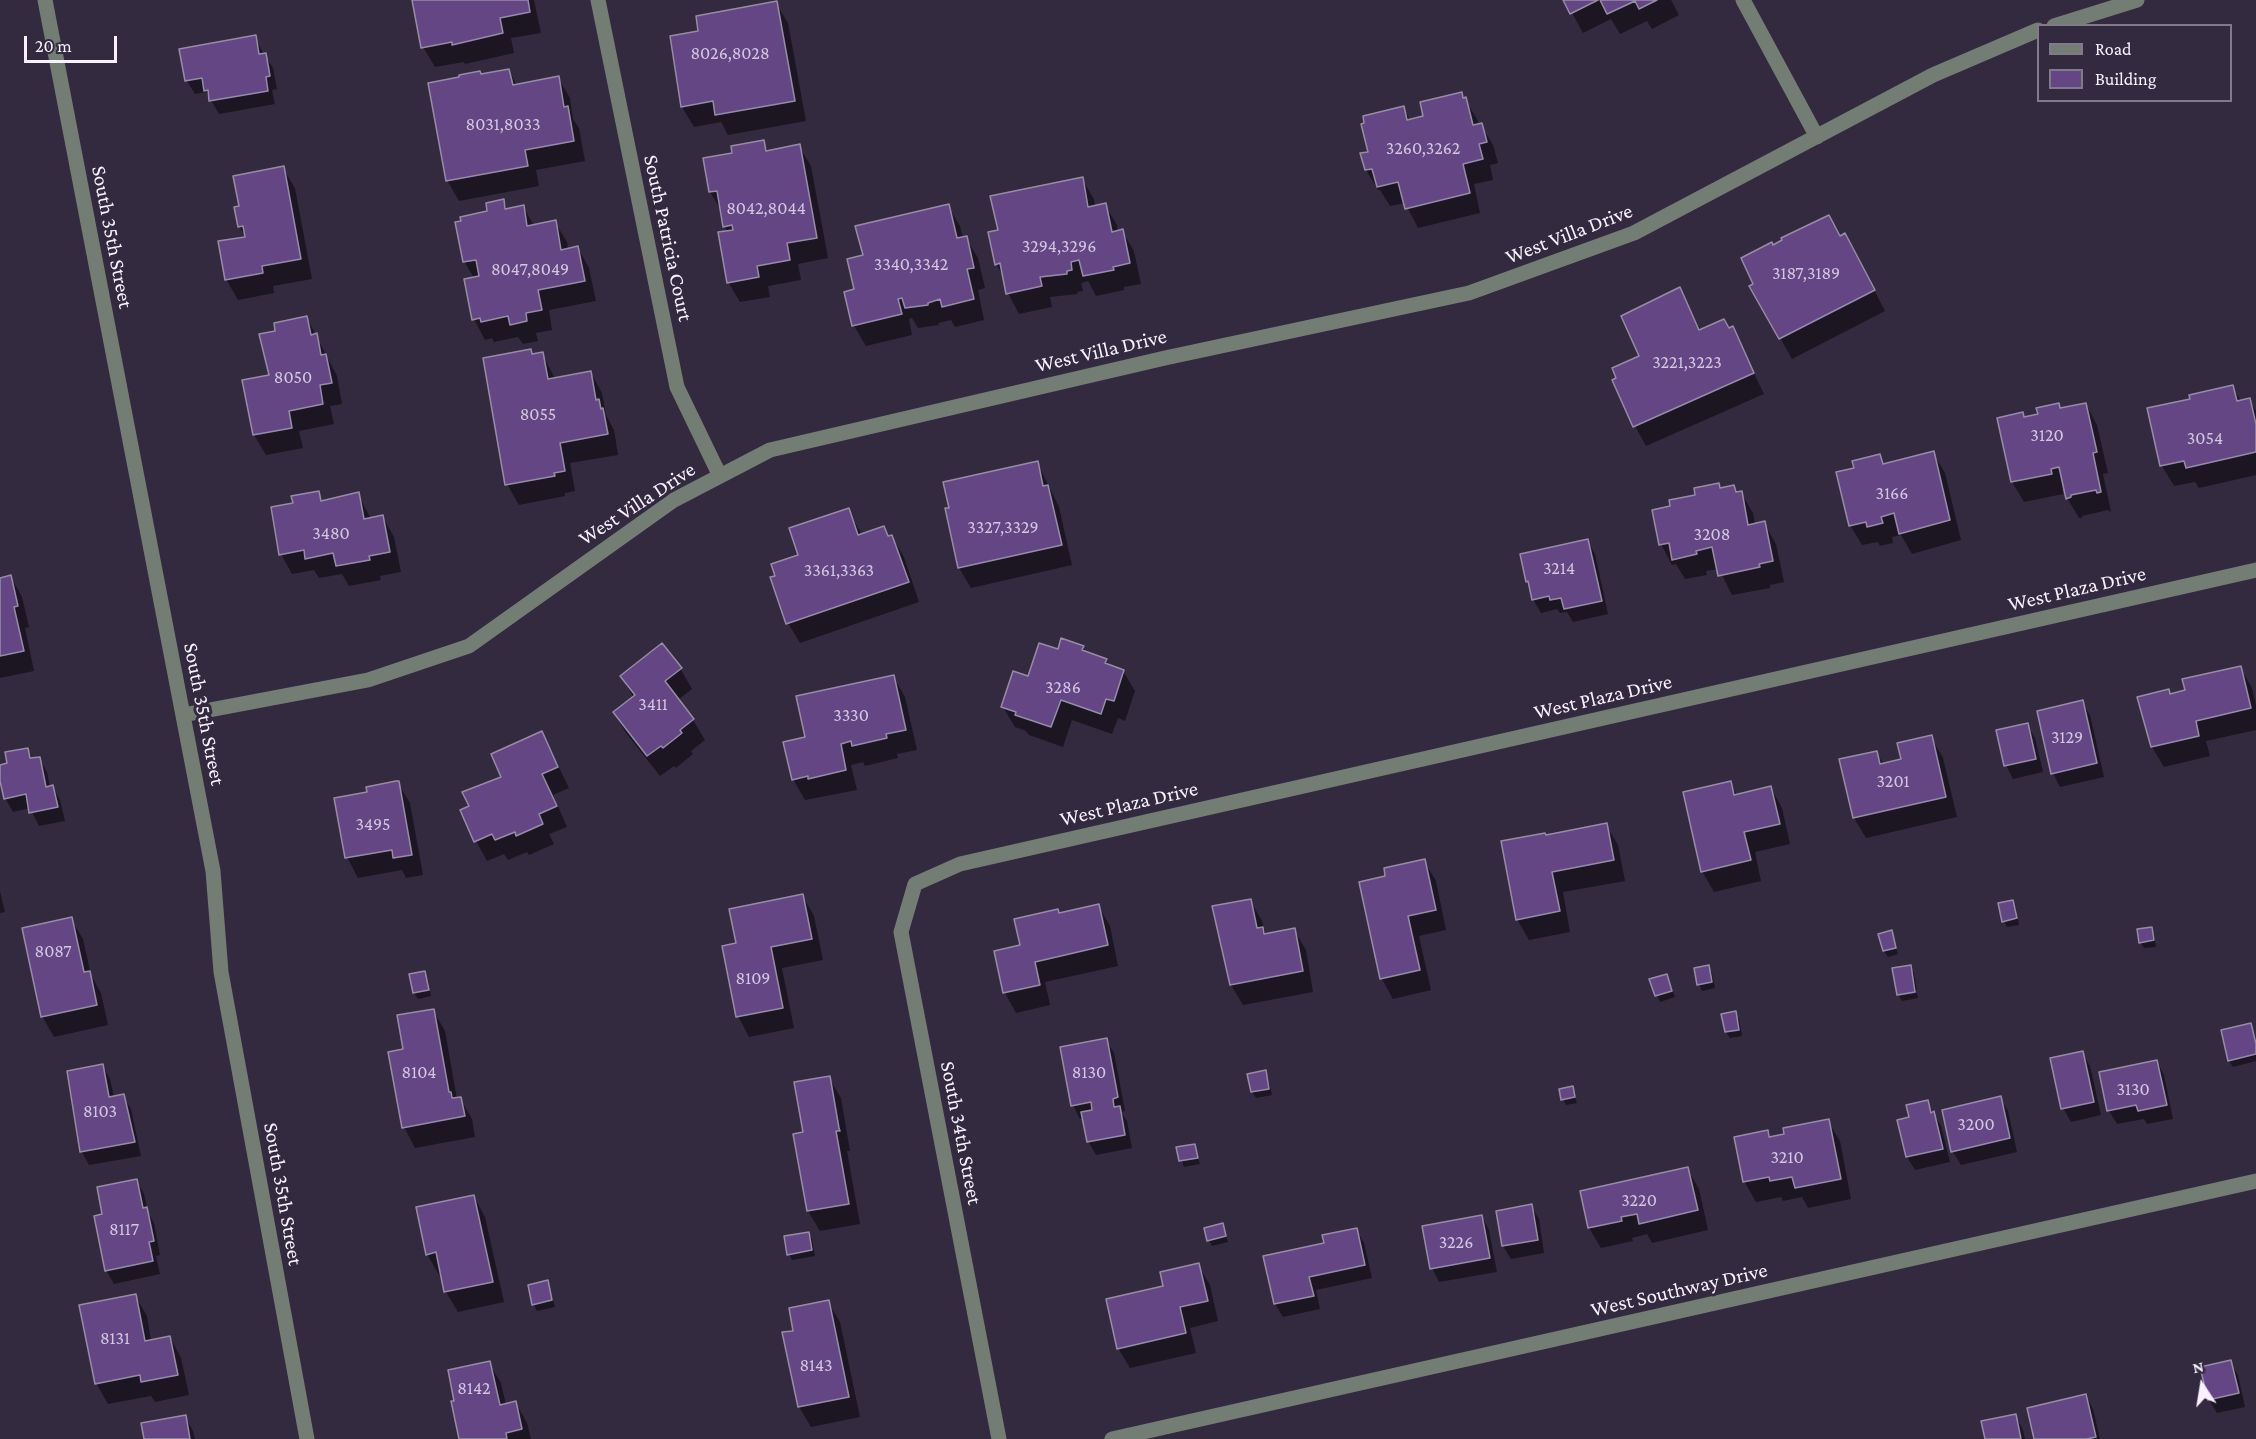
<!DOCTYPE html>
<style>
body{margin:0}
#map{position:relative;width:2256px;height:1439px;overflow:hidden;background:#332a3f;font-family:"Crimson Pro",serif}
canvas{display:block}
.legend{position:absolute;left:2037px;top:24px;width:195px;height:78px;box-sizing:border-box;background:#332a3f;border:2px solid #817a8b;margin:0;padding:8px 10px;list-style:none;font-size:18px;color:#f7f2fe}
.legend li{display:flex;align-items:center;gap:12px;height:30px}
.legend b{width:30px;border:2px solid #817a8b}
.north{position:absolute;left:2172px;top:1355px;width:60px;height:60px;-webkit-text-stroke:4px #332a3f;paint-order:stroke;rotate:348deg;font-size:16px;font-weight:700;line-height:24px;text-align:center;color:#f7f2fe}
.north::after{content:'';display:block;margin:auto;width:21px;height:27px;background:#f7f2fe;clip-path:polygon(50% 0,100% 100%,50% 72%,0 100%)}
.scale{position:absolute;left:24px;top:36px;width:93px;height:27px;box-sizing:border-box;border:3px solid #f7f2fe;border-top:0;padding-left:8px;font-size:18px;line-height:21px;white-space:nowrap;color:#f7f2fe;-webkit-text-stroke:4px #332a3f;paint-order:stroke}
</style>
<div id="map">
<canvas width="2256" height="1439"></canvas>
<ul class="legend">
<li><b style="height:8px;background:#737d74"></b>Road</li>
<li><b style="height:16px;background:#644685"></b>Building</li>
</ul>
<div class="north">N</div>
<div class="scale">20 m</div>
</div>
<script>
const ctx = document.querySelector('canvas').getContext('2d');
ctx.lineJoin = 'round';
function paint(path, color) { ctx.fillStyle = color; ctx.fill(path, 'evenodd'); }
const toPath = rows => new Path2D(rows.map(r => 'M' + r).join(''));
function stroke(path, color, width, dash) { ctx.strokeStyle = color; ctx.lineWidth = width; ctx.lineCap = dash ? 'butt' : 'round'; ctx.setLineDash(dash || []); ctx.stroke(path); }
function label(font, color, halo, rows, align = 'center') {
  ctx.font = font + ' "Crimson Pro",serif'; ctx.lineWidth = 6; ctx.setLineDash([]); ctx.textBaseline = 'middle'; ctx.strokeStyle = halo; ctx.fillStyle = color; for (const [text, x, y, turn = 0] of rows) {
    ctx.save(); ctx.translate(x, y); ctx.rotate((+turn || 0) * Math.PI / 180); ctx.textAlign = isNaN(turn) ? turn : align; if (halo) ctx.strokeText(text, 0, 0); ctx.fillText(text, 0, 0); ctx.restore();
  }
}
paint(toPath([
 [414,0,536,0,534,0,541,33,511,38,514,53,465,64,464,62,435,67,423,47],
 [1565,0,1671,0,1679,15,1652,29,1647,21,1620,34,1611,19,1583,33],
 [776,3,788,23,806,121,728,135,721,122,694,127,682,107],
 [255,37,264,55,265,55,273,68,277,89,272,90,275,104,219,114,206,92,195,94,187,81,181,50],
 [509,70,517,86,558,78,570,98,573,119,579,128,585,161,536,170,539,186,459,201,447,180,481,75],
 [1461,93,1477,119,1479,125,1481,125,1493,145,1498,163,1490,165,1493,180,1474,184,1480,213,1418,228,1405,203,1390,206,1380,190,1378,190,1366,170,1370,153,1403,108,1410,120,1425,117],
 [763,142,769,152,799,146,811,166,828,258,798,264,801,280,768,286,770,297,740,302,728,282,728,232,724,226,722,212,710,192,734,154],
 [283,168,295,188,312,279,273,286,274,293,238,300,226,279,246,238,239,226,241,207],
 [1082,179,1094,199,1095,207,1105,205,1117,225,1118,232,1122,231,1134,251,1141,284,1124,287,1124,290,1096,296,1088,281,1081,283,1083,291,1077,292,1078,294,1050,297,1052,307,1019,314,1008,293,1005,279,996,264,999,231],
 [503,201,508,210,523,206,534,226,555,222,567,242,568,250,578,248,589,268,596,301,549,310,552,330,536,333,538,341,523,344,518,337,494,342,492,338,485,340,474,319,474,278,464,261,489,213],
 [948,206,960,226,963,239,966,238,978,258,985,288,978,290,984,320,955,327,951,320,938,323,939,325,918,328,912,318,909,319,912,335,866,346,854,326,846,293,856,290,864,256],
 [1840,237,1856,255,1885,311,1792,359,1751,286,1755,285,1773,247,1784,241],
 [1679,289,1701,331,1732,328,1764,394,1646,446,1635,426,1641,356],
 [307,318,337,376,342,404,330,406,334,424,299,431,303,448,266,455,254,435,271,376,277,332],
 [542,353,555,379,591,373,602,393,606,415,614,430,618,455,570,463,575,491,565,493,565,496,519,505,507,484],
 [2232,387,2241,401,2249,400,2256,411,2256,475,2199,488,2195,482,2174,486,2162,466,2149,409,2191,400],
 [2086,404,2097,425,2108,473,2103,474,2111,512,2108,510,2082,516,2082,518,2079,518,2067,498,2065,489,2062,489,2063,494,2024,502,2012,482,1999,419,2023,413,2025,418,2040,415,2058,405,2061,410],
 [1933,453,1945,473,1961,540,1912,554,1901,535,1892,537,1893,543,1880,546,1878,542,1862,545,1850,525,1855,470,1880,456,1885,465],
 [1037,462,1059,507,1072,565,971,588,959,568],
 [1734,486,1738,494,1741,493,1753,513,1755,525,1764,523,1776,544,1784,582,1770,585,1770,588,1732,595,1719,569,1706,571,1707,575,1685,579,1676,564,1672,565,1661,544,1672,508,1721,489],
 [318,493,323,502,358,494,371,519,383,517,394,537,401,572,380,576,381,580,349,586,342,574,319,578,314,570,292,574,281,554,294,505],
 [848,510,862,535,883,528,889,538,892,537,904,557,919,602,800,643,788,623,777,577],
 [1588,541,1595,554,1608,614,1573,622,1567,612,1560,613,1557,609,1541,613,1533,599,1527,581],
 [11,577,22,597,29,627,25,628,34,671,0,678,0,579],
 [1083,647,1087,653,1106,660,1110,666,1123,671,1135,691,1125,721,1118,718,1112,734,1072,720,1063,747,1029,735,1026,731,1015,727,1003,707,1029,678,1059,651],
 [2240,667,2252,688,2256,705,2256,730,2206,741,2210,756,2164,767,2152,747,2139,698,2168,690,2171,695,2187,691],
 [680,668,692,689,678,700,693,720,705,740,691,751,693,754,676,768,674,766,660,776,626,733,614,713,634,698,621,676],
 [893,676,905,697,917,750,897,754,898,758,865,766,863,762,851,765,857,790,805,800,793,779,806,738],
 [2082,702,2090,715,2104,777,2060,787,2053,773],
 [2027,724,2035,738,2043,772,2013,779,2006,765],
 [542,733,569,788,553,795,567,827,549,834,554,844,529,855,527,852,508,860,504,854,487,861,476,841,503,778],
 [1931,737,1943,758,1957,817,1866,838,1854,818,1876,752,1884,765,1903,761],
 [27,749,33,759,39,758,47,772,50,787,53,787,60,800,65,821,39,826,30,808,13,812,5,798,0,766,9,764],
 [398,783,410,803,423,875,406,878,402,870,358,878,347,857,369,794],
 [1730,783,1737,795,1771,788,1782,808,1790,844,1755,852,1761,881,1714,892,1702,871],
 [1606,825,1618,845,1625,881,1563,892,1570,932,1529,940,1517,919,1546,837],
 [1424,861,1436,881,1446,930,1419,936,1431,990,1393,999,1382,979],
 [0,891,5,912,0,913],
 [802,895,814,916,823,960,782,968,794,1028,749,1037,738,1016,737,945],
 [1250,900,1262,921,1266,935,1294,930,1306,950,1313,992,1243,1005,1231,985],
 [2012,902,2016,908,2019,925,2007,927,2004,921],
 [1098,905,1110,926,1118,966,1045,982,1050,1005,1016,1013,1005,993,995,952,1022,946,1059,914],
 [71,919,83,939,91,975,101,993,108,1025,54,1037,42,1016],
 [2151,929,2154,935,2156,947,2144,948,2140,942],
 [1891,932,1898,954,1888,957,1884,951],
 [1910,966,1914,973,1917,990,1898,993],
 [1708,967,1712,973,1715,988,1702,991,1699,984],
 [424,973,428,979,431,996,418,999,414,993],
 [1667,976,1675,997,1660,1002,1651,980],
 [1917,993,1918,998,1902,1001,1899,996],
 [433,1010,445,1031,457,1099,460,1098,472,1119,475,1137,415,1148,404,1127,405,1051],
 [1735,1013,1739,1019,1742,1036,1730,1038,1726,1032],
 [2250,1025,2256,1041,2256,1061,2233,1067,2229,1061,2223,1033],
 [1106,1040,1114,1053,1125,1111,1121,1112,1127,1121,1132,1148,1096,1155,1088,1141,1084,1118,1080,1119,1073,1105],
 [2082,1053,2090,1066,2101,1115,2071,1122,2063,1108],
 [2157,1061,2164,1075,2173,1119,2147,1124,2144,1119,2117,1124,2109,1111,2101,1073],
 [103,1066,110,1079,114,1097,123,1096,131,1109,141,1156,89,1165,82,1152],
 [1265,1072,1268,1078,1272,1095,1256,1098,1252,1092,1249,1075],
 [829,1078,841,1098,850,1151,847,1151,860,1224,820,1231,808,1211,795,1136,805,1133],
 [1572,1088,1577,1103,1566,1105,1563,1099],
 [2000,1098,2008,1111,2017,1152,1961,1165,1953,1152,1943,1111],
 [1927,1102,1941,1126,1950,1162,1915,1170,1907,1157,1899,1121,1910,1118],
 [1828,1121,1840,1141,1851,1199,1808,1208,1802,1197,1783,1201,1781,1197,1756,1202,1744,1181,1767,1132,1770,1138],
 [1194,1145,1200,1164,1184,1167,1178,1148],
 [1687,1168,1699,1189,1708,1230,1652,1243,1647,1234,1632,1238,1633,1241,1601,1248,1589,1228],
 [137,1181,144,1194,148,1212,154,1223,160,1255,156,1256,160,1274,114,1284,106,1270,104,1215],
 [474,1196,485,1217,504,1302,458,1312,446,1292,442,1274,439,1275,427,1254],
 [1531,1206,1539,1219,1544,1253,1511,1259,1503,1246,1497,1212],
 [1482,1216,1489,1230,1497,1272,1439,1282,1432,1268],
 [1222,1225,1228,1242,1212,1246,1209,1240],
 [1356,1229,1364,1243,1372,1278,1316,1290,1320,1309,1283,1317,1275,1304,1265,1257,1325,1244],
 [808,1233,812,1239,815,1256,792,1260,789,1254],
 [1198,1265,1210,1285,1218,1321,1190,1328,1196,1353,1130,1368,1118,1348,1165,1287],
 [547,1282,555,1307,537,1311,534,1305],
 [135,1295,147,1316,151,1341,170,1337,181,1358,189,1395,155,1402,151,1396,108,1404,96,1383],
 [828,1302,840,1322,860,1417,811,1427,799,1407,795,1332],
 [2230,1362,2238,1375,2245,1407,2217,1413,2209,1400,2202,1368],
 [489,1363,501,1383,506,1405,516,1403,527,1423,531,1439,461,1439],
 [2086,1396,2093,1409,2100,1439,2036,1439],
 [2016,1416,2023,1430,2025,1439,1986,1439],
 [185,1417,193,1431,195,1439,145,1439]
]), '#0007');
const building = toPath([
 [412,0,528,0,530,12,500,18,503,33,452,45,452,42,421,48,412,0],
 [1563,0,1598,0,1570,14,1563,0],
 [1600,0,1657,0,1639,9,1635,1,1607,14,1600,0],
 [777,1,795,101,715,115,713,101,681,107,670,36,698,31,696,16,777,1],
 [256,35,259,54,266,53,270,76,266,77,268,91,209,101,208,90,204,91,202,78,185,81,179,49,256,35],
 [509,69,513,85,559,76,564,107,568,106,574,141,525,150,528,166,446,181,428,83,459,77,459,75,480,71,481,74,509,69],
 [1462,92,1463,98,1466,97,1473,125,1482,123,1487,142,1479,144,1483,159,1463,164,1470,193,1405,209,1398,182,1377,187,1372,169,1365,170,1360,153,1368,152,1361,124,1364,123,1363,116,1404,106,1407,120,1423,116,1420,102,1462,92],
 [764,140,766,151,800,144,817,238,787,243,790,260,757,266,759,277,727,283,718,232,733,230,732,225,723,227,717,191,709,192,703,158,732,153,731,146,764,140],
 [284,166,301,259,262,266,263,273,225,280,218,241,245,237,243,226,238,227,234,207,239,206,233,176,284,166],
 [1083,177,1088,207,1106,203,1112,232,1123,229,1130,263,1113,267,1114,270,1083,276,1079,260,1071,262,1072,270,1067,271,1067,274,1040,277,1042,286,1006,294,1000,263,995,265,988,232,998,230,990,196,1083,177],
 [504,199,505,209,524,205,527,226,556,220,561,250,578,246,585,281,538,290,542,310,526,313,527,321,510,325,508,316,481,322,480,318,472,320,464,279,479,276,476,260,463,262,455,222,461,221,460,217,487,211,486,203,504,199],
 [949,204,957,238,967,236,974,268,967,269,974,299,942,307,940,299,928,303,928,305,905,308,902,298,898,299,902,314,852,326,844,292,854,289,847,259,863,255,855,226,949,204],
 [1829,215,1840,236,1845,233,1875,290,1779,339,1749,286,1753,284,1741,258,1772,242,1773,245,1782,240,1781,238,1829,215],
 [1680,287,1699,330,1724,319,1729,328,1733,326,1754,373,1633,427,1612,380,1616,378,1612,368,1639,356,1621,316,1680,287],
 [307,316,311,335,317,333,321,355,326,354,332,383,320,385,323,404,289,411,292,428,253,435,242,380,269,375,259,334,275,331,274,323,307,316],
 [531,349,532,354,543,352,548,379,591,371,596,400,599,399,601,409,603,408,608,434,560,443,565,471,554,473,555,476,505,485,483,358,531,349],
 [2233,385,2237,401,2250,398,2256,424,2256,452,2186,468,2184,461,2160,466,2147,408,2190,399,2189,395,2233,385],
 [2059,403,2060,408,2086,403,2097,452,2093,453,2101,492,2097,493,2096,490,2071,495,2071,497,2066,499,2059,467,2051,469,2052,474,2011,482,1997,418,2023,412,2024,417,2038,414,2036,408,2059,403],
 [1934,451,1950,520,1899,534,1894,513,1881,517,1883,523,1867,527,1866,522,1849,526,1836,472,1854,468,1852,461,1880,454,1883,464,1934,451],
 [1038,461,1043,486,1048,485,1062,545,958,568,945,508,949,508,943,482,1038,461],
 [1719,483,1720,488,1734,485,1736,492,1742,491,1748,525,1765,521,1773,561,1759,564,1760,567,1718,576,1712,547,1696,551,1697,554,1672,560,1669,543,1659,545,1652,510,1670,506,1669,500,1695,495,1694,488,1719,483],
 [319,491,321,501,359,492,364,519,383,515,390,552,369,556,370,560,336,566,333,553,305,559,304,550,279,555,271,507,293,503,291,496,319,491],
 [849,508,858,535,884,526,888,536,892,535,909,582,786,624,770,577,775,576,771,564,798,555,789,528,849,508],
 [1588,539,1602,601,1564,609,1561,598,1550,600,1549,596,1532,600,1528,581,1526,582,1520,554,1588,539],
 [11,575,18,606,14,607,24,651,0,656,0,578,11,575],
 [1061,638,1084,646,1082,650,1107,659,1105,663,1124,670,1114,701,1106,699,1101,714,1061,700,1051,727,1015,715,1016,712,1001,707,1013,671,1028,676,1039,643,1058,649,1061,638],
 [662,643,682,668,665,681,694,719,680,730,682,733,663,748,661,746,647,756,613,712,635,695,620,676,662,643],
 [2241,666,2251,708,2196,721,2199,736,2151,747,2137,697,2169,689,2170,694,2185,690,2182,679,2241,666],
 [894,675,906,730,886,734,887,738,852,746,851,741,841,744,846,770,808,779,808,776,792,780,783,742,805,737,796,696,894,675],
 [2083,700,2097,763,2051,774,2037,711,2083,700],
 [2028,723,2036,759,2004,766,1996,730,2028,723],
 [542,731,558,767,542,774,557,806,539,814,543,824,516,836,515,832,495,840,492,834,474,842,460,810,469,806,462,792,501,777,491,754,542,731],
 [1932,735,1946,797,1853,818,1839,759,1877,751,1880,764,1901,759,1897,743,1932,735],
 [28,748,30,758,40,757,46,787,53,785,58,807,29,813,26,794,4,799,0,781,0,765,7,763,5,752,28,748],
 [396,781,399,781,412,855,393,858,392,850,345,858,334,798,367,792,366,787,396,781],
 [1731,781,1734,795,1771,786,1780,824,1744,832,1751,860,1701,872,1683,792,1731,781],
 [1607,823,1614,860,1552,872,1560,911,1516,920,1501,841,1545,833,1546,835,1607,823],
 [1425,859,1436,910,1408,916,1420,970,1380,979,1359,882,1385,876,1384,868,1425,859],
 [803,894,812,939,771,947,783,1008,736,1017,722,946,736,943,729,909,803,894],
 [1251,899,1257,928,1263,927,1264,934,1295,928,1303,971,1230,985,1212,906,1251,899],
 [2013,900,2017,918,2002,922,1998,903,2013,900],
 [1099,904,1108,945,1035,962,1040,985,1003,993,994,951,1020,945,1014,919,1058,909,1059,913,1099,904],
 [72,917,84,972,90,971,97,1005,41,1017,22,928,72,917],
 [2152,927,2154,940,2139,943,2137,929,2152,927],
 [1892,930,1896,948,1883,951,1878,934,1892,930],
 [1709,965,1712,982,1697,985,1694,968,1709,965],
 [1911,965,1915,992,1897,995,1892,968,1911,965],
 [425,971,429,990,413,993,409,974,425,971],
 [1667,974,1672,991,1655,996,1649,979,1667,974],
 [434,1009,449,1092,451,1092,452,1098,461,1097,465,1116,402,1128,388,1052,403,1049,397,1015,434,1009],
 [1736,1011,1739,1030,1725,1032,1721,1014,1736,1011],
 [2251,1023,2256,1044,2256,1054,2228,1061,2221,1030,2251,1023],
 [1107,1038,1118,1097,1113,1099,1114,1107,1120,1106,1125,1135,1087,1142,1081,1112,1092,1110,1091,1102,1071,1106,1060,1047,1107,1038],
 [2083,1051,2094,1102,2061,1109,2050,1058,2083,1051],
 [2157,1060,2167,1105,2138,1111,2136,1105,2107,1111,2099,1072,2157,1060],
 [103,1064,109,1097,124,1094,135,1142,80,1152,67,1071,103,1064],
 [1266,1070,1269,1089,1251,1092,1247,1074,1266,1070],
 [830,1076,839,1128,840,1131,836,1131,849,1204,807,1211,793,1134,803,1132,794,1082,830,1076],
 [1573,1086,1575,1097,1561,1100,1559,1089,1573,1086],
 [2001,1096,2010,1138,1951,1152,1942,1110,2001,1096],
 [1928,1100,1931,1113,1934,1111,1943,1149,1906,1157,1897,1120,1909,1117,1906,1105,1928,1100],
 [1829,1119,1841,1179,1795,1188,1792,1177,1770,1181,1769,1177,1743,1182,1734,1137,1768,1130,1769,1137,1784,1134,1783,1128,1829,1119],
 [1195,1144,1198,1158,1179,1161,1176,1147,1195,1144],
 [1688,1167,1698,1210,1639,1224,1637,1214,1621,1217,1622,1221,1588,1228,1580,1191,1688,1167],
 [137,1179,143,1208,147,1207,154,1241,149,1242,153,1261,105,1271,94,1216,102,1214,97,1187,137,1179],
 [474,1195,493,1282,444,1292,436,1252,426,1255,416,1207,474,1195],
 [1532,1204,1538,1240,1502,1246,1496,1211,1532,1204],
 [1482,1215,1490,1258,1430,1269,1422,1226,1482,1215],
 [1223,1223,1226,1236,1207,1241,1204,1228,1223,1223],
 [1357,1228,1365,1265,1309,1277,1314,1296,1274,1304,1263,1256,1324,1243,1322,1235,1357,1228],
 [809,1232,812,1250,787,1255,784,1236,809,1232],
 [1199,1263,1208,1301,1180,1307,1186,1333,1117,1349,1106,1299,1163,1286,1160,1272,1199,1263],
 [548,1280,552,1300,532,1305,528,1285,548,1280],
 [136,1294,145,1341,170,1336,178,1375,141,1382,140,1375,95,1384,79,1305,136,1294],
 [829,1300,849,1397,798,1407,782,1332,793,1331,789,1308,829,1300],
 [2231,1360,2239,1393,2208,1400,2200,1367,2231,1360],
 [490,1361,500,1405,516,1401,522,1429,506,1433,507,1439,459,1439,451,1401,454,1401,448,1370,490,1361],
 [2086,1394,2096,1437,2087,1439,2034,1439,2027,1408,2086,1394],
 [2016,1414,2021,1439,1985,1439,1981,1421,2016,1414],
 [186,1415,190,1439,144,1439,141,1423,186,1415]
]);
paint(building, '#644685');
stroke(building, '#978ca6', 1.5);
stroke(toPath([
 [45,0,213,871,221,972,307,1439],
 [598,0,677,387,720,476],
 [1743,0,1817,137],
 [2054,26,2137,0],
 [183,715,368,680,469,646,674,500,770,450,1165,358,1469,293,1634,233,1933,75,2038,30],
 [999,1439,901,932,915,884,960,864,2256,570],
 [1112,1439,2256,1181]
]), '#737d74', 15);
label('18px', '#d2c7e0', null, [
 ["8026,8028",730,53],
 ["8031,8033",503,124],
 ["3260,3262",1423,148],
 ["8042,8044",766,208],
 ["3294,3296",1059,246],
 ["3340,3342",911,264],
 ["8047,8049",530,269],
 ["3187,3189",1806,273],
 ["3221,3223",1687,362],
 ["8050",293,377],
 ["8055",538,414],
 ["3120",2047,435],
 ["3054",2205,438],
 ["3166",1892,493],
 ["3327,3329",1003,527],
 ["3480",331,533],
 ["3208",1712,534],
 ["3214",1559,568],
 ["3361,3363",839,570],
 ["3286",1063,687],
 ["3411",653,704],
 ["3330",851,715],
 ["3129",2067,737],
 ["3201",1893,781],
 ["3495",373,824],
 ["8087",53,951],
 ["8109",753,978],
 ["8104",419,1072],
 ["8130",1089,1072],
 ["3130",2133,1089],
 ["8103",100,1111],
 ["3200",1976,1124],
 ["3210",1787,1157],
 ["3220",1639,1200],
 ["8117",124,1229],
 ["3226",1456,1242],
 ["8131",115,1338],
 ["8143",816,1365],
 ["8142",474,1388]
]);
label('21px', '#f7f2fe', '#332a3f', [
 ["West Villa Drive",1569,234,-21],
 ["South 35th Street",112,237,79],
 ["South Patricia Court",668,238,78],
 ["West Villa Drive",1101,351,-13],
 ["West Villa Drive",637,504,-33],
 ["West Plaza Drive",2077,589,-13],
 ["West Plaza Drive",1603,697,-13],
 ["South 35th Street",204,714,79],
 ["West Plaza Drive",1129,804,-13],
 ["South 34th Street",961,1133,79],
 ["South 35th Street",283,1194,80],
 ["West Southway Drive",1679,1290,-13]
]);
</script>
